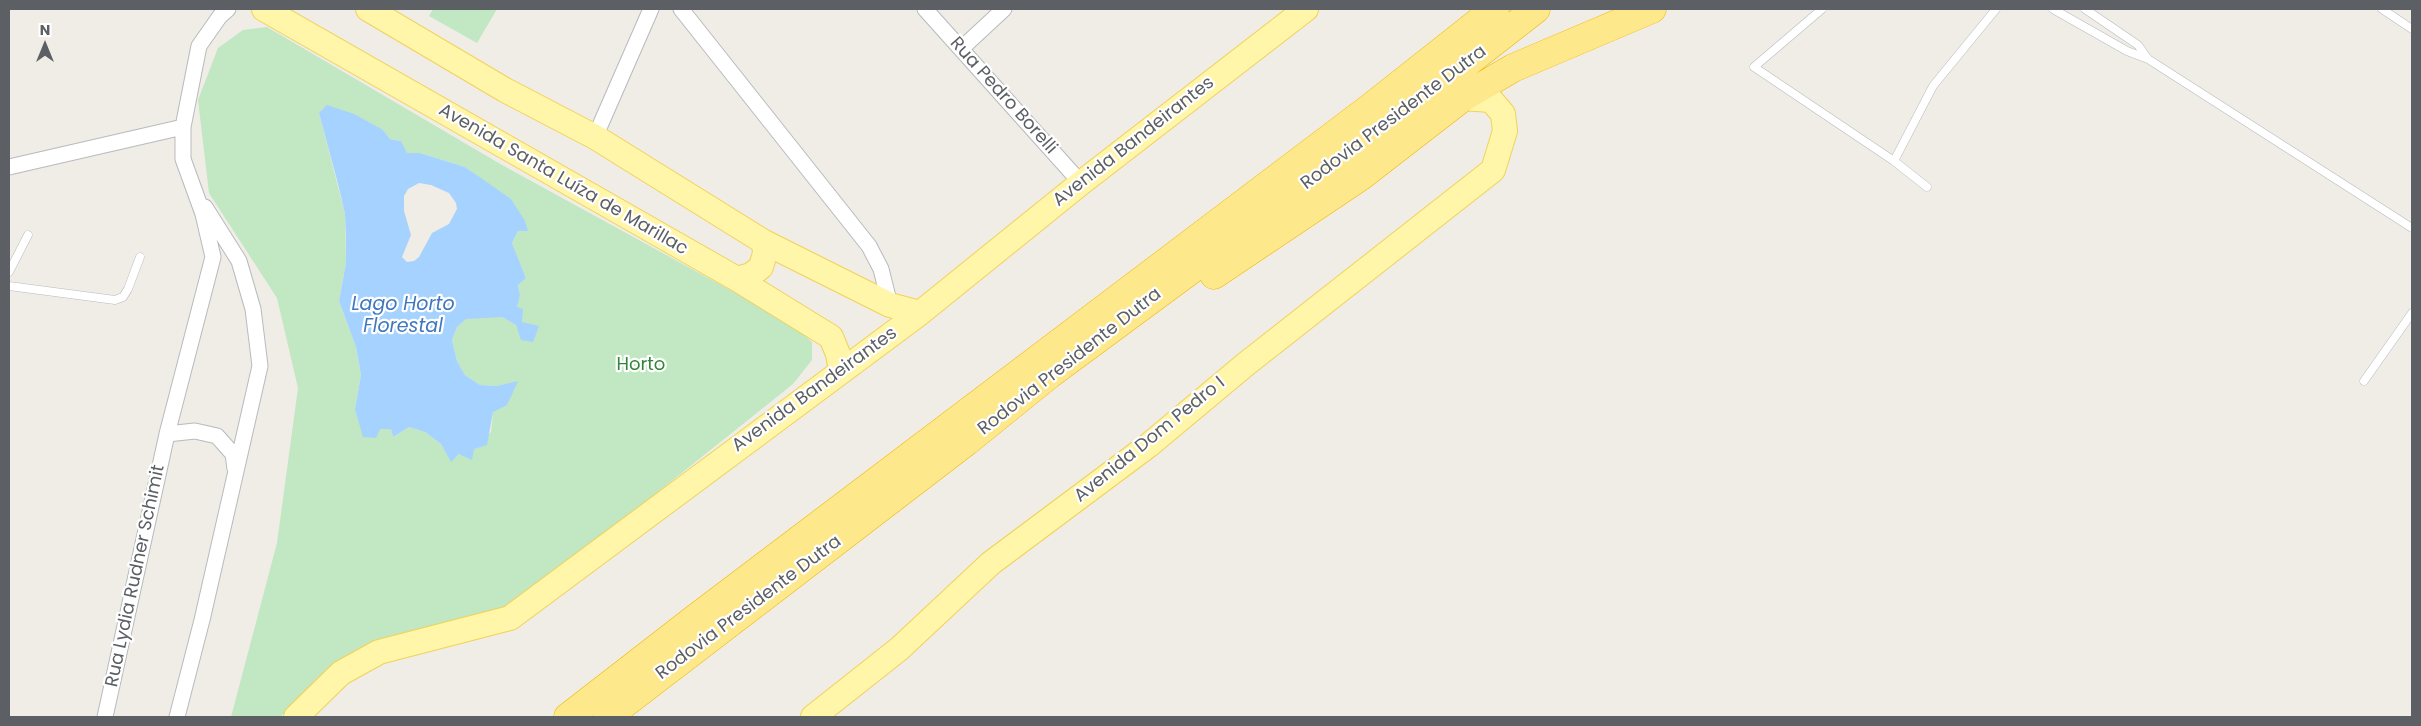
<!DOCTYPE html>
<meta charset="utf-8">
<style>
body{margin:0}
#map{position:relative;width:2421px;height:726px;overflow:hidden;background:#efede5;font-family:Poppins,sans-serif}
canvas{display:block}
.frame{position:absolute;inset:0;border:10px solid #5c6065;pointer-events:none}
.north{position:absolute;left:20px;top:20px;width:50px;height:50px;-webkit-text-stroke:4px #fff;paint-order:stroke;rotate:0deg;font-size:14px;font-weight:700;line-height:20px;text-align:center;color:#5c6065}
.north::after{content:'';display:block;margin:auto;width:18px;height:22px;background:#5c6065;clip-path:polygon(50% 0,100% 100%,50% 72%,0 100%)}
</style>
<div id="map">
<canvas width="2421" height="726"></canvas>
<div class="frame"></div>
<div class="north">N</div>
</div>
<script>
const ctx = document.querySelector('canvas').getContext('2d');
ctx.lineJoin = 'round';
function paint(path, color) { ctx.fillStyle = color; ctx.fill(path, 'evenodd'); }
const toPath = rows => new Path2D(rows.map(r => 'M' + r).join(''));
function stroke(path, color, width, dash) { ctx.strokeStyle = color; ctx.lineWidth = width; ctx.lineCap = dash ? 'butt' : 'round'; ctx.setLineDash(dash || []); ctx.stroke(path); }
function label(font, color, halo, rows, align = 'center') {
  ctx.font = font + ' Poppins,sans-serif'; ctx.lineWidth = 4.5; ctx.setLineDash([]); ctx.textBaseline = 'middle'; ctx.strokeStyle = halo; ctx.fillStyle = color; for (const [text, x, y, turn = 0] of rows) {
    ctx.save(); ctx.translate(x, y); ctx.rotate((+turn || 0) * Math.PI / 180); ctx.textAlign = isNaN(turn) ? turn : align; if (halo) ctx.strokeText(text, 0, 0); ctx.fillText(text, 0, 0); ctx.restore();
  }
}
paint(toPath([
 [433,9,497,9,477,43,429,16],
 [267,27,502,165,794,325,812,342,812,360,793,384,509,611,332,671,280,717,231,717,277,543,298,388,277,298,209,193,198,100,218,48,243,30],
 [319,113,383,130,390,139,401,141,406,153,420,153,465,167,487,183,528,230,518,231,512,243,526,278,518,284,520,295,516,307,522,322,522,340,516,325,502,317,483,317,466,319,457,327,452,340,457,361,465,375,480,385,497,386,517,382,493,412,491,432,474,449,459,454,451,461,441,444,425,432,409,427,393,437,391,429,380,429,355,409,361,375,356,347,339,301,346,263,345,214]
]), '#c1e7c3');
paint(toPath([
 [327,105,354,114,383,130,390,139,401,141,407,153,420,153,465,167,511,199,525,221,528,231,518,231,512,243,526,278,518,285,520,295,517,307,523,309,522,322,539,326,533,342,521,340,516,325,502,317,466,319,457,327,452,340,457,361,465,375,480,385,497,386,518,381,507,405,493,412,487,445,474,449,472,460,459,454,451,462,441,444,425,432,409,427,393,437,391,429,380,429,376,438,363,437,355,409,361,375,356,347,339,301,346,263,346,238,345,214,338,184,319,113],
 [419,183,431,185,449,193,456,203,457,209,449,224,432,233,419,257,414,261,407,262,402,257,411,235,404,211,404,196,408,189]
]), '#a5d2ff');
const service = toPath([
 [1822,9,1754,67,1894,161,1927,187],
 [2053,9,2127,51,2148,59,2412,228],
 [2085,9,2138,45,2148,59],
 [2382,9,2412,29],
 [1894,161,1933,86,1996,9],
 [9,272,28,235],
 [9,286,115,300,123,297,128,289,140,257],
 [2364,381,2412,313]
]);
const minor = toPath([
 [681,9,869,246,881,269,890,305],
 [925,9,1081,183],
 [962,48,1004,9],
 [595,137,651,9],
 [9,167,183,127],
 [167,434,195,431,217,436,233,454,235,469],
 [105,717,167,434,213,257,203,214,183,159,183,127,199,46,220,16,228,9],
 [177,717,202,620,260,366,253,309,239,261,205,207]
]);
const primary = toPath([
 [264,9,737,279,831,337,838,354,841,370],
 [368,9,505,90,595,137,764,242,890,305,920,313],
 [737,279,751,275,761,267,765,253,764,242],
 [296,717,341,673,379,652,510,618,920,313,1081,183,1306,9],
 [813,717,899,649,991,563,1149,445,1246,364,1493,170,1505,131,1503,114,1491,100,1462,98]
]);
const motorway = toPath([
 [1214,275,1360,177,1462,98,1513,68,1652,9],
 [568,717,697,617,1371,107,1495,9],
 [607,717,966,442,1050,374,1390,123,1536,9]
]);
stroke(service, '#b7babf', 9);
stroke(minor, '#b7babf', 17);
stroke(primary, '#f3d159', 26);
stroke(motorway, '#f4b600', 29);
stroke(service, '#fff', 8);
stroke(minor, '#fff', 15);
stroke(primary, '#fff6aa', 24);
stroke(motorway, '#fee88c', 28);
label('18px', '#5c6065', '#fff', [
 ["Rua Pedro Borelli",1003,96,48],
 ["Rodovia Presidente Dutra",1394,118,-37],
 ["Avenida Bandeirantes",1134,142,-38],
 ["Avenida Santa Luíza de Marillac",563,180,30],
 ["Rodovia Presidente Dutra",1070,362,-38],
 ["Avenida Bandeirantes",815,390,-36],
 ["Avenida Dom Pedro I",1150,440,-39],
 ["Rua Lydia Rudner Schimit",136,576,-78],
 ["Rodovia Presidente Dutra",749,608,-37]
]);
label('18px', '#33853c', '#fff', [
 ["Horto",641,365]
]);
label('italic 19px', '#4177bc', '#fff', [
 ["Lago Horto",403,305],
 ["Florestal",403,327]
]);
</script>
